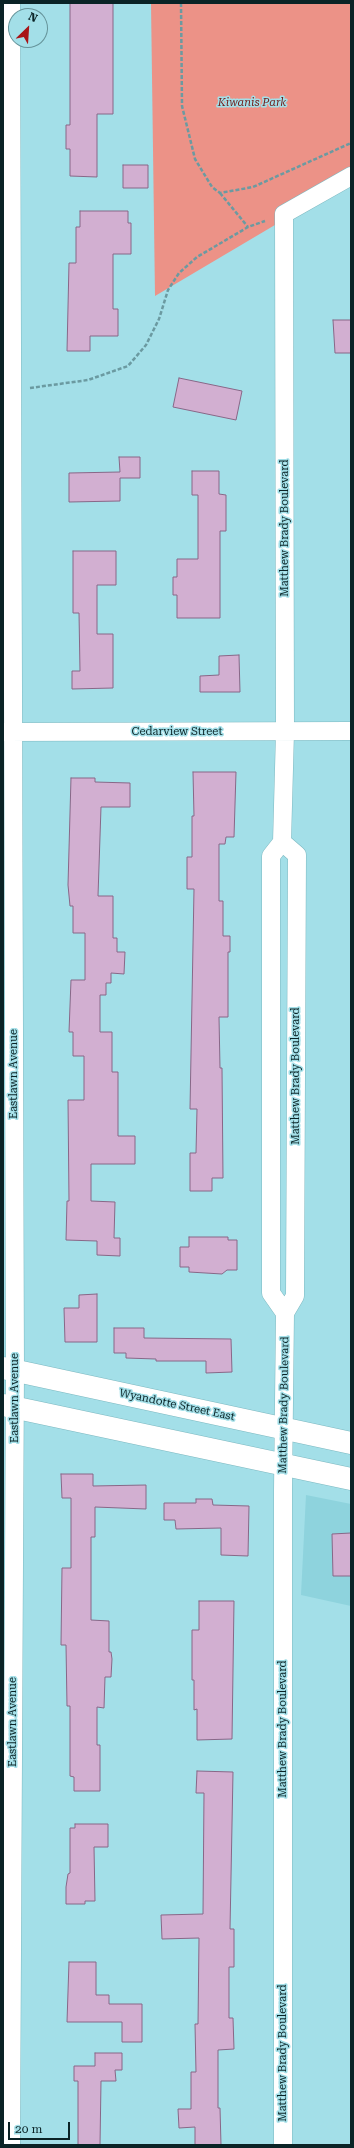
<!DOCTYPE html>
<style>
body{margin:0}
#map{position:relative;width:354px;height:2148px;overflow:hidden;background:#a3dfe8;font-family:"Roboto Serif",serif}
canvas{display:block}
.frame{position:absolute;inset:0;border:4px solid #0a2326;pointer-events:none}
.north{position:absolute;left:8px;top:8px;width:40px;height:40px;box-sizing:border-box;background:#a3dfe8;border:1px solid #66949a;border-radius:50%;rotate:25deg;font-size:11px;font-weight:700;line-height:16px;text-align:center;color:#0a2326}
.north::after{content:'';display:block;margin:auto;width:14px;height:18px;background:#a81417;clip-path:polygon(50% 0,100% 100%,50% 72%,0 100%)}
.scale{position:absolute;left:8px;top:2122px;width:62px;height:18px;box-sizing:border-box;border:2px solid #0a2326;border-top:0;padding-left:5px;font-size:12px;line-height:14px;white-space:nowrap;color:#0a2326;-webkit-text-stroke:3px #a3dfe8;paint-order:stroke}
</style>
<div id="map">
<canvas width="354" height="2148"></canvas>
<div class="frame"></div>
<div class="north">N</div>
<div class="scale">20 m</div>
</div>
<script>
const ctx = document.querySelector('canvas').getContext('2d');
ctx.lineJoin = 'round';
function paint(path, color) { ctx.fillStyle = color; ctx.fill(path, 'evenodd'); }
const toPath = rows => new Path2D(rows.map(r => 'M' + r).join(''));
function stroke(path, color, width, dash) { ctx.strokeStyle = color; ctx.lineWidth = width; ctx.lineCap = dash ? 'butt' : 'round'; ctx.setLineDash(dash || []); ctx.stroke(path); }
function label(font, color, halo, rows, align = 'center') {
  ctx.font = font + ' "Roboto Serif",serif'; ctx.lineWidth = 3; ctx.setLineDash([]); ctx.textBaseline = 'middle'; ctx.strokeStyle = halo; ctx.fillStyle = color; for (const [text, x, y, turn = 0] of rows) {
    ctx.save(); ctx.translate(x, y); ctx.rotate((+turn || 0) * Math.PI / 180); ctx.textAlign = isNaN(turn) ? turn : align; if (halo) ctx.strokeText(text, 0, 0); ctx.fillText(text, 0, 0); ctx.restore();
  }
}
paint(toPath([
 [306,1495,351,1504,351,1606,301,1595]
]), '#8ed3dd');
paint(toPath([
 [151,3,351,3,351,180,155,296]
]), '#ec9287');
const building = toPath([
 [70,3,113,3,113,114,97,114,97,177,70,176,70,149,66,149,66,125,70,125,70,3],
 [123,165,148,165,148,188,123,188,123,165],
 [80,211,128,211,128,223,131,223,131,254,113,254,113,309,118,309,118,336,90,336,90,351,67,351,69,263,76,263,76,227,80,227,80,211],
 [333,320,351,320,351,353,335,353,333,320],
 [179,378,242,391,236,420,173,407,179,378],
 [119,457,140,457,140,478,120,478,120,501,69,502,69,473,120,472,119,457],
 [192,471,219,471,219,494,226,495,226,531,220,531,220,618,177,618,177,595,173,595,173,577,177,577,177,559,198,559,198,495,192,495,192,471],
 [73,551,116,551,116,585,97,585,97,634,113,634,113,688,72,689,72,671,80,671,79,613,73,613,73,551],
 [239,655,240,692,200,692,200,676,219,675,219,656,239,655],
 [193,772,236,772,234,837,226,837,225,844,219,844,219,901,223,901,223,936,230,936,230,952,228,952,228,1017,219,1017,220,1068,222,1068,223,1178,212,1178,212,1191,190,1191,190,1153,196,1153,197,1109,190,1109,194,889,187,889,187,857,192,857,192,816,194,816,193,772],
 [71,778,95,778,95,782,130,783,130,807,101,807,98,896,113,896,113,938,117,938,117,952,125,952,124,974,111,973,111,983,106,983,106,995,100,995,100,1032,112,1032,112,1072,118,1072,118,1136,135,1136,135,1164,91,1164,91,1201,115,1202,114,1238,120,1238,120,1256,97,1255,97,1241,66,1240,67,1201,69,1201,68,1100,84,1100,84,1056,73,1056,73,1032,69,1032,71,980,85,980,85,933,73,933,73,906,70,906,68,885,71,778],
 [189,1237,228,1237,228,1240,237,1240,237,1270,227,1270,222,1274,189,1272,189,1267,180,1267,180,1247,189,1247,189,1237],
 [97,1294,97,1342,65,1342,64,1308,79,1308,79,1295,97,1294],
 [114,1328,144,1328,144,1338,231,1339,232,1372,206,1373,206,1361,156,1361,156,1359,126,1358,126,1353,114,1353,114,1328],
 [61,1474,93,1474,93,1486,146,1485,146,1509,95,1507,95,1537,91,1537,91,1620,109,1621,109,1652,111,1652,112,1659,111,1677,105,1677,104,1708,97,1707,97,1745,100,1745,100,1791,74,1791,74,1777,70,1776,70,1706,67,1706,66,1645,61,1645,62,1568,71,1568,71,1498,62,1498,61,1474],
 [196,1499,212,1499,213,1505,249,1506,248,1556,221,1555,221,1528,176,1529,175,1520,164,1520,164,1503,196,1503,196,1499],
 [351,1533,351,1576,333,1576,332,1534,351,1533],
 [199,1601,234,1601,232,1739,197,1740,197,1709,194,1710,194,1680,192,1680,192,1630,199,1630,199,1601],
 [197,1771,233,1772,230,1929,234,1929,234,1967,229,1967,229,2018,233,2018,234,2049,218,2050,218,2108,220,2108,221,2145,195,2145,195,2127,179,2128,178,2109,191,2109,191,2072,196,2072,195,2024,198,2024,199,1938,162,1939,161,1915,203,1914,204,1793,196,1793,197,1771],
 [75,1824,108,1824,108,1847,94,1847,95,1901,85,1901,85,1904,66,1904,66,1887,68,1874,70,1873,70,1828,75,1828,75,1824],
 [69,1962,96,1962,96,1995,109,1995,109,2004,142,2004,142,2042,122,2042,122,2022,67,2022,69,1962],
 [95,2053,122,2053,122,2070,115,2070,116,2081,101,2081,100,2145,78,2145,78,2081,74,2081,74,2066,95,2066,95,2053]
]);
paint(building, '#d2afd1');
stroke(building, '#886787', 1);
const street = toPath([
 [11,3,15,1370,11,2145],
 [3,732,351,731],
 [282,842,297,855,295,1296,285,1313,283,1490,283,2145],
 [285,1313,271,1293,271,856,282,842,285,732,284,214,351,176]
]);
const secondary = toPath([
 [3,1368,351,1443],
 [3,1405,351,1479]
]);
stroke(street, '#7db8c0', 19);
stroke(secondary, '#7db8c0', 23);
stroke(toPath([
 [181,3,182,106,195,159,212,187,220,193,253,187,351,143],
 [220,193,248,227],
 [30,388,88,380,128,366,146,345,159,319,168,290,179,273,197,257,248,227,265,221]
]), '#6b9aa1', 2.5, [4, 2]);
stroke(street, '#fff', 18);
stroke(secondary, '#fff', 22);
label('italic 11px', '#701a17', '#a3dfe8', [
 ["Kiwanis Park",252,103]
]);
label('11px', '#0a2326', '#a3dfe8', [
 ["Matthew Brady Boulevard",285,528,-90],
 ["Cedarview Street",177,732],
 ["Eastlawn Avenue",14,1074,-90],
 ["Matthew Brady Boulevard",296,1076,-90],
 ["Eastlawn Avenue",15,1398,-90],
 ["Wyandotte Street East",177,1405,12],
 ["Matthew Brady Boulevard",284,1405,-89],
 ["Eastlawn Avenue",13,1722,-90],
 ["Matthew Brady Boulevard",283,1729,-90],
 ["Matthew Brady Boulevard",283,2053,-90]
]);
</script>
